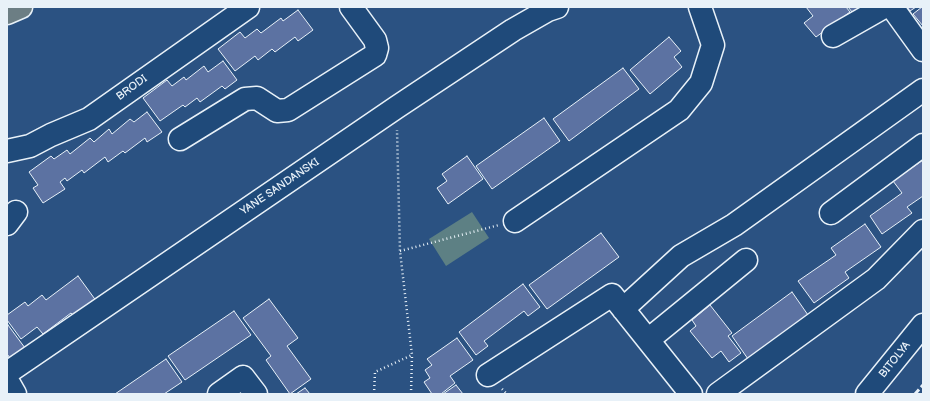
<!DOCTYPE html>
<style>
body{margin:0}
#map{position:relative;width:930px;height:401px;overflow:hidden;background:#2b5282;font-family:"Balsamiq Sans",sans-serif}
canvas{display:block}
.frame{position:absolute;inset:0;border:8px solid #e8f1f8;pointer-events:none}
</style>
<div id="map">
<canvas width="930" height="401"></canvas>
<div class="frame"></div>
</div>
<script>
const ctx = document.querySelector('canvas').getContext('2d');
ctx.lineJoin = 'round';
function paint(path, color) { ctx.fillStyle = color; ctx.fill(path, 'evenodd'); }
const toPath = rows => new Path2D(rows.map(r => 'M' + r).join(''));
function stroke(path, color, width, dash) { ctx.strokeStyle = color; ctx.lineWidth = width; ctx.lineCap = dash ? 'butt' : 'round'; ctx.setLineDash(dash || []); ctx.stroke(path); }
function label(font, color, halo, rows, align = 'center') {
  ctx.font = font + ' "Balsamiq Sans",sans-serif'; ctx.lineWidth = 3.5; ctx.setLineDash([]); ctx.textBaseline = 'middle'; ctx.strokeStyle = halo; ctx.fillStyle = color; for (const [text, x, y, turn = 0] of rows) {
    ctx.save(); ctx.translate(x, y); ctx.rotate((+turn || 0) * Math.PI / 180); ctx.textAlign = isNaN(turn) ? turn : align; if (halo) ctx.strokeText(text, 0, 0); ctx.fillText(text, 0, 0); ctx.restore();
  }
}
paint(toPath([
 [472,212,489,238,446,266,429,239]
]), '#5d8084');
const building = toPath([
 [806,7,846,7,850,12,816,37,804,23,813,16,806,7],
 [848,7,871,7,857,18,848,7],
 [907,7,916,7,910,11,907,7],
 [922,7,923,7,923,26,913,14,922,7],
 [298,10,313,30,298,41,295,37,275,52,272,49,258,60,255,56,235,71,218,49,240,32,245,38,257,29,261,33,281,18,283,21,298,10],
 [669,37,681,51,674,57,682,67,650,94,630,70,669,37],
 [223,61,237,80,225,89,222,86,200,102,197,98,185,107,183,105,160,121,143,98,167,80,172,86,184,77,186,80,204,66,208,72,223,61],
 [623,68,639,89,569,141,553,119,623,68],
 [147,112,162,132,147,142,145,138,125,153,123,151,108,162,105,157,84,173,82,170,67,181,65,178,60,182,65,189,43,203,33,188,38,185,29,172,51,156,54,159,67,150,70,154,90,138,94,142,109,129,112,134,130,119,134,122,147,112],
 [544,118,560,141,492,189,476,166,544,118],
 [467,156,483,179,448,204,437,188,447,181,442,174,467,156],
 [923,160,923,196,907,207,912,213,882,234,870,216,902,193,893,181,923,160],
 [865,224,881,247,845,272,849,278,814,303,798,281,836,255,831,248,865,224],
 [601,233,619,257,547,309,529,285,601,233],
 [78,276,97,302,75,318,71,313,43,334,37,327,21,339,7,320,7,315,25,302,28,306,42,295,46,300,78,276],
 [523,284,540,307,528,316,524,311,484,341,488,346,476,355,459,332,523,284],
 [792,292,808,315,748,359,732,336,792,292],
 [269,299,298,338,287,346,311,379,290,394,266,360,271,356,243,318,269,299],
 [710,305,732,333,728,336,741,353,729,362,721,351,712,358,690,331,696,326,692,320,710,305],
 [234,311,251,335,185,380,168,356,234,311],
 [8,325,25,348,10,359,8,355,7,355,7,326,8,325],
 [457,338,473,360,450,376,455,383,441,394,432,394,424,382,430,378,425,370,432,365,427,359,457,338],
 [166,359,182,382,164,394,115,394,166,359],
 [456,385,463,394,443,394,456,385],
 [305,388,310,394,296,394,305,388]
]);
paint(building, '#5c72a2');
stroke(building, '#e8f1f8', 1);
const minor = toPath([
 [892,7,923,50],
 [833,36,884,7],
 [180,139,245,99,257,98,277,111,288,110,375,55,377,48,375,40,351,7],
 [7,151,30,146,51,135,89,119,248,7],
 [831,213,923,145],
 [515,221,679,110,701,83,713,45,700,7],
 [7,224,16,212],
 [623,309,681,256,734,225,923,90],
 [648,340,746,260],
 [7,373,397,107,513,30,548,10,557,7],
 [488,375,612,295,691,394],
 [7,380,15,394],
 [219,394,243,377,256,394],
 [718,394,876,279,923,231],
 [867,394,923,325]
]);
const major = toPath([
 [7,13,21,7]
]);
stroke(minor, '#e8f1f8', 25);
stroke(major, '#e8f1f8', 25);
stroke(toPath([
 [400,251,499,225],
 [502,389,507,394],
 [374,394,375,372,412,355,400,251,397,130],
 [411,394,412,355]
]), '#e8f1f8', 2.5, [1, 3]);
stroke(minor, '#1f4a7a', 22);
stroke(major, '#6c7e84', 22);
stroke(toPath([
 [915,394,923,385]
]), '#e8f1f8', 3, [6, 3]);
label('11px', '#e8f1f8', '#1f4a7a', [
 ["BRODI",132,88,-36],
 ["YANE SANDANSKI",280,187,-34],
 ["BITOLYA",895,360,-51]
]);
</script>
